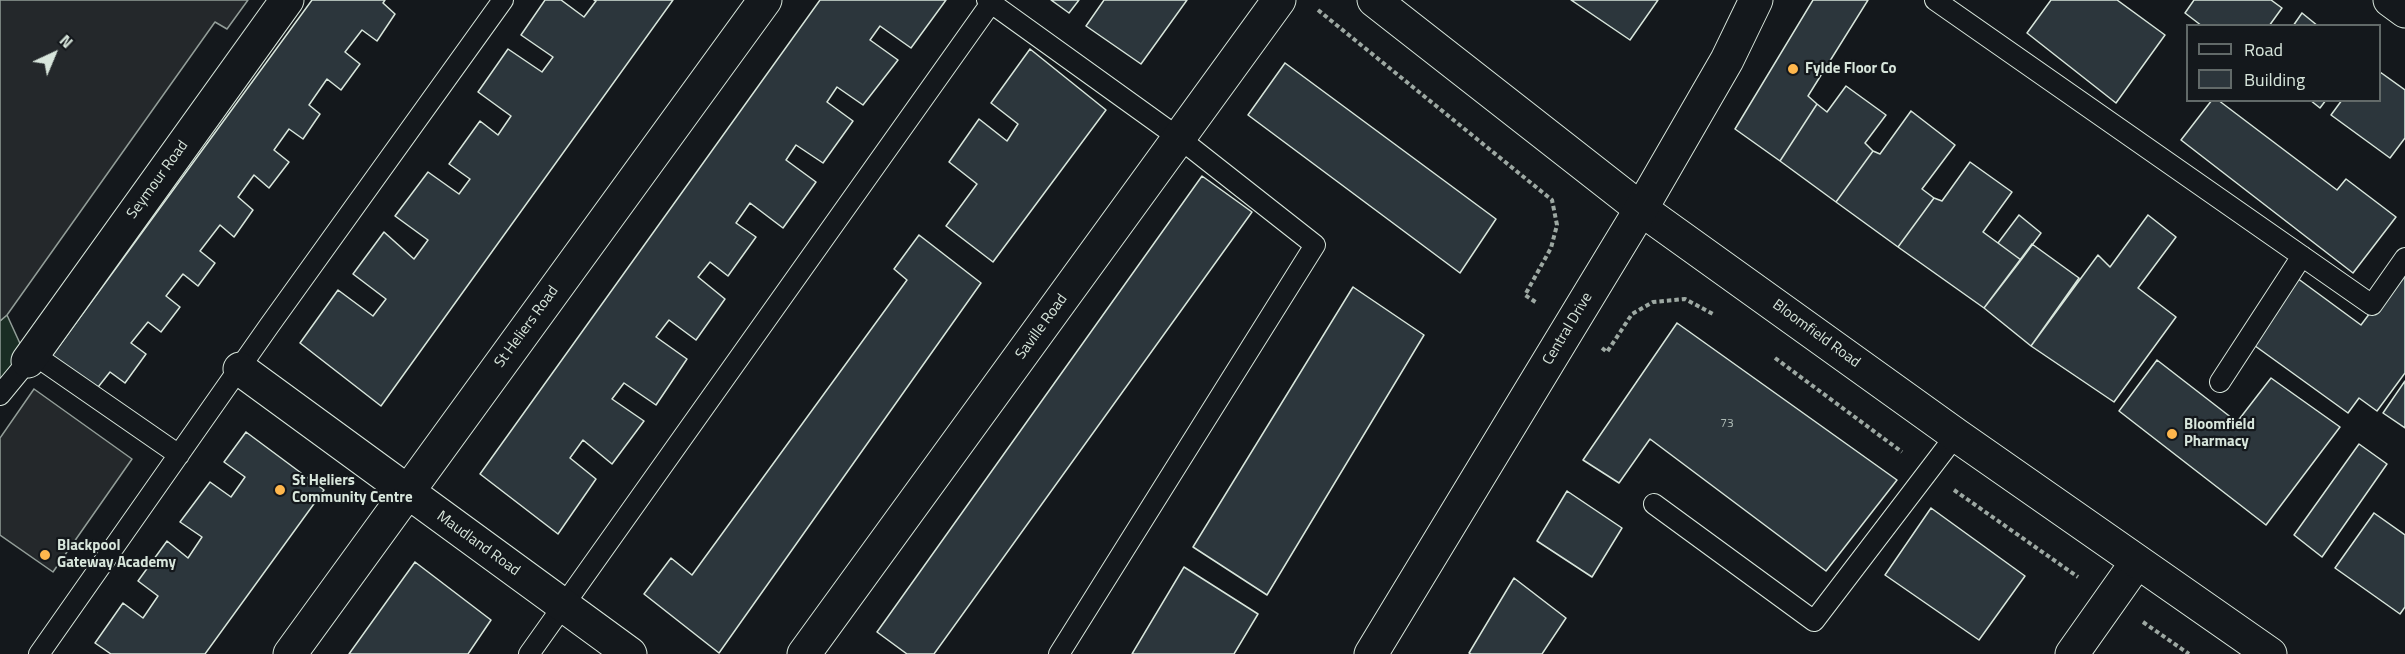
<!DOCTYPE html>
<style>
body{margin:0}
#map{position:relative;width:2405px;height:654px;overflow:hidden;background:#14181c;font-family:"Titillium Web",sans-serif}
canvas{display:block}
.legend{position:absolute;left:2186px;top:24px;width:195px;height:78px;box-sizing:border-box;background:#14181c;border:2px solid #626a69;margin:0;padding:8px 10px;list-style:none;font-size:18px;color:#d8e6dc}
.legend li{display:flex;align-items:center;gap:12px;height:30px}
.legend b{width:30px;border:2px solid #626a69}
.north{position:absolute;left:24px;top:24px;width:60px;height:60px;-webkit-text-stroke:4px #14181c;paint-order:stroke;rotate:44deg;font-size:16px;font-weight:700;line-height:24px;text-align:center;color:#d8e6dc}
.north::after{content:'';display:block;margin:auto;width:21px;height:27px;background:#d8e6dc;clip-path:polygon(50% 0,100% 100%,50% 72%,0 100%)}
</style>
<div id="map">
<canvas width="2405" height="654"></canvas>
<ul class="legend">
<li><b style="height:8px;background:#14181c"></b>Road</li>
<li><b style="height:16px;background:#2c363c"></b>Building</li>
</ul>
<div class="north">N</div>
</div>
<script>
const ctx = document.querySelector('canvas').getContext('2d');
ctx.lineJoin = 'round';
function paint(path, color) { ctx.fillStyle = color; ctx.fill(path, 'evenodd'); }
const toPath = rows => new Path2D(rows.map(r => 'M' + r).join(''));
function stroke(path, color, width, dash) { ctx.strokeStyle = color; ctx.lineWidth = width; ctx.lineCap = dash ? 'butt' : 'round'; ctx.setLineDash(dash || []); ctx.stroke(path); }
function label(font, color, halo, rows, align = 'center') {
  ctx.font = font + ' "Titillium Web",sans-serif'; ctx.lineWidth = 4.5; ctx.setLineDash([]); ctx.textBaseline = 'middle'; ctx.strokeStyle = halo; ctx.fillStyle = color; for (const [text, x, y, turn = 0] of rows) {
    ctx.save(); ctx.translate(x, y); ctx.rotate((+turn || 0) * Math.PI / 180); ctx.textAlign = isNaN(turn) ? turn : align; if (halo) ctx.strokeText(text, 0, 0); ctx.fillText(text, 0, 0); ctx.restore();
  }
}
const green = toPath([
 [7,315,28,361,20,369,0,378,0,321,7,315]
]);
paint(green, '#1a2d24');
stroke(green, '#939e99', 1.5);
const parking = toPath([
 [0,0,248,0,227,29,215,22,7,315,0,321,0,0],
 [34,389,132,459,53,572,0,535,0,438,34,389]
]);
paint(parking, '#24282b');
stroke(parking, '#939e99', 1.5);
const building = toPath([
 [312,0,385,0,383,3,395,14,377,41,362,30,345,52,360,64,341,90,327,79,309,105,320,114,303,139,289,129,274,150,289,162,269,188,254,175,238,197,253,210,234,237,220,225,200,251,215,263,198,286,183,274,166,296,180,307,161,332,148,322,131,343,146,354,125,383,110,372,95,391,51,357,312,0],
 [545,0,561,0,584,17,596,1,594,0,673,0,381,406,300,343,338,290,373,316,386,299,353,274,384,232,414,259,428,240,395,216,428,172,459,194,470,179,449,164,480,121,498,135,511,116,478,92,508,49,542,72,553,57,521,35,545,0],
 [820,0,946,0,911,48,880,26,870,40,898,60,863,105,837,87,827,102,853,121,823,163,796,145,786,160,816,182,783,228,750,203,736,223,756,237,728,276,710,262,698,277,725,299,696,340,669,320,656,337,687,359,656,405,624,383,612,399,644,421,612,464,583,440,570,458,596,479,558,534,480,474,820,0],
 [1051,0,1079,0,1069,13,1051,0],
 [1104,0,1187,0,1141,64,1086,26,1104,0],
 [1571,0,1658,0,1630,40,1571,0],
 [1813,0,1868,0,1808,96,1817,104,1780,161,1735,129,1813,0],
 [2051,0,2117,0,2165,35,2116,103,2027,33,2051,0],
 [2194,0,2271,0,2282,8,2269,26,2202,26,2185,13,2194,0],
 [2302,13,2318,26,2293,26,2302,13],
 [1030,49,1106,110,993,262,946,226,977,184,949,162,979,119,1007,141,1018,124,991,103,1030,49],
 [1285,63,1496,219,1460,273,1248,115,1285,63],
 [2380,72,2405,90,2405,138,2390,158,2331,115,2342,100,2380,100,2380,72],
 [1846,86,1886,115,1865,143,1873,151,1836,202,1780,161,1817,104,1827,112,1846,86],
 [2212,100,2218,100,2337,190,2346,179,2396,217,2353,273,2181,140,2212,100],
 [2310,100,2326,100,2320,108,2310,100],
 [1911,111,1955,145,1922,189,1934,198,1898,247,1836,202,1873,151,1880,154,1911,111],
 [1970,162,2012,192,1983,232,2021,260,1984,308,1898,247,1934,198,1942,201,1970,162],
 [1202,176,1252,212,934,654,907,654,877,632,1202,176],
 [2019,215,2041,233,2021,260,1998,243,2019,215],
 [2148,215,2176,237,2138,288,2176,317,2114,402,2031,346,2098,255,2110,267,2148,215],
 [919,235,981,283,719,653,644,594,671,558,692,575,907,280,894,269,919,235],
 [2032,244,2079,278,2031,346,1984,308,2032,244],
 [2405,266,2405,373,2377,411,2359,398,2348,413,2251,343,2297,278,2361,325,2405,266],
 [1353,287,1424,335,1267,595,1193,547,1353,287],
 [1677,323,1897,480,1826,571,1650,439,1619,483,1583,460,1677,323],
 [2157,360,2237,422,2271,378,2340,427,2266,525,2119,411,2157,360],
 [2405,381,2405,428,2383,413,2405,381],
 [246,432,324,490,205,654,111,654,95,643,123,603,143,618,158,596,138,581,167,541,188,558,202,537,180,522,210,482,231,497,245,477,224,462,246,432],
 [2359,444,2387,464,2322,557,2294,535,2359,444],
 [1567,491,1622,528,1592,577,1537,541,1567,491],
 [1931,508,2025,576,1979,640,1885,575,1931,508],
 [2374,513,2405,535,2405,607,2400,614,2335,568,2374,513],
 [415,562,491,620,468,654,349,654,415,562],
 [1184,567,1258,614,1234,654,1132,654,1184,567],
 [1514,578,1566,618,1542,654,1471,654,1469,653,1514,578]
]);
paint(building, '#2c363c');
stroke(building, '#d8e6dc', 1.5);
const lane = toPath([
 [987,0,1179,138,1315,245,1059,654],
 [1935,0,2372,305,2405,258],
 [33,354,179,455],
 [2220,382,2302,256],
 [0,395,28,361],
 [1654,504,1814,621,1956,435],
 [39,654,269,326,503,0],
 [529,654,991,3]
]);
const street = toPath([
 [2390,0,2405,11],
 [28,361,287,0],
 [240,369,630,654],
 [290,654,765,0],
 [804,654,1279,0],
 [2072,654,2137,562]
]);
const secondary = toPath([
 [1374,0,1641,209,1956,435,2270,654]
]);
const primary = toPath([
 [1371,654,1641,209,1727,60,1756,0]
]);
stroke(lane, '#d8e6dc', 22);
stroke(street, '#d8e6dc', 35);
stroke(secondary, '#d8e6dc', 35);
stroke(primary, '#d8e6dc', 35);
stroke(toPath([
 [1318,10,1552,200,1557,225,1551,248,1525,295,1537,303],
 [1602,348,1607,352,1632,314,1653,302,1685,299,1713,314],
 [1775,358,1902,452],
 [1954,490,2078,577],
 [2143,622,2189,654]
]), '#9da8a2', 4, [4.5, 3]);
stroke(lane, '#14181c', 20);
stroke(street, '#14181c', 33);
stroke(secondary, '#14181c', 33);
stroke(primary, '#14181c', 33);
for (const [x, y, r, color] of [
 [1793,69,6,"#ffb74d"],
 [2172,434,6,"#ffb74d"],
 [280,490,6,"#ffb74d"],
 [45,555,6,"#ffb74d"]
]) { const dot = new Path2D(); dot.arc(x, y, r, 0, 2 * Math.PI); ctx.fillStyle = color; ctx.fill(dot); stroke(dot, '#14181c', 2); }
label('12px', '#adbab4', null, [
 ["73",1727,424]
]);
label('bold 15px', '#d8e6dc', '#14181c', [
 ["Fylde Floor Co",1805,69],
 ["Bloomfield",2184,425],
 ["Pharmacy",2184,442],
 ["St Heliers",292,481],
 ["Community Centre",292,498],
 ["Blackpool",57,546],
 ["Gateway Academy",57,563]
], 'left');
label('15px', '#d8e6dc', '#14181c', [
 ["Seymour Road",158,180,-54],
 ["St Heliers Road",527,327,-54],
 ["Saville Road",1042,327,-54],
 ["Central Drive",1568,329,-59],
 ["Bloomfield Road",1816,334,36],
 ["Maudland Road",478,544,36]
]);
</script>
